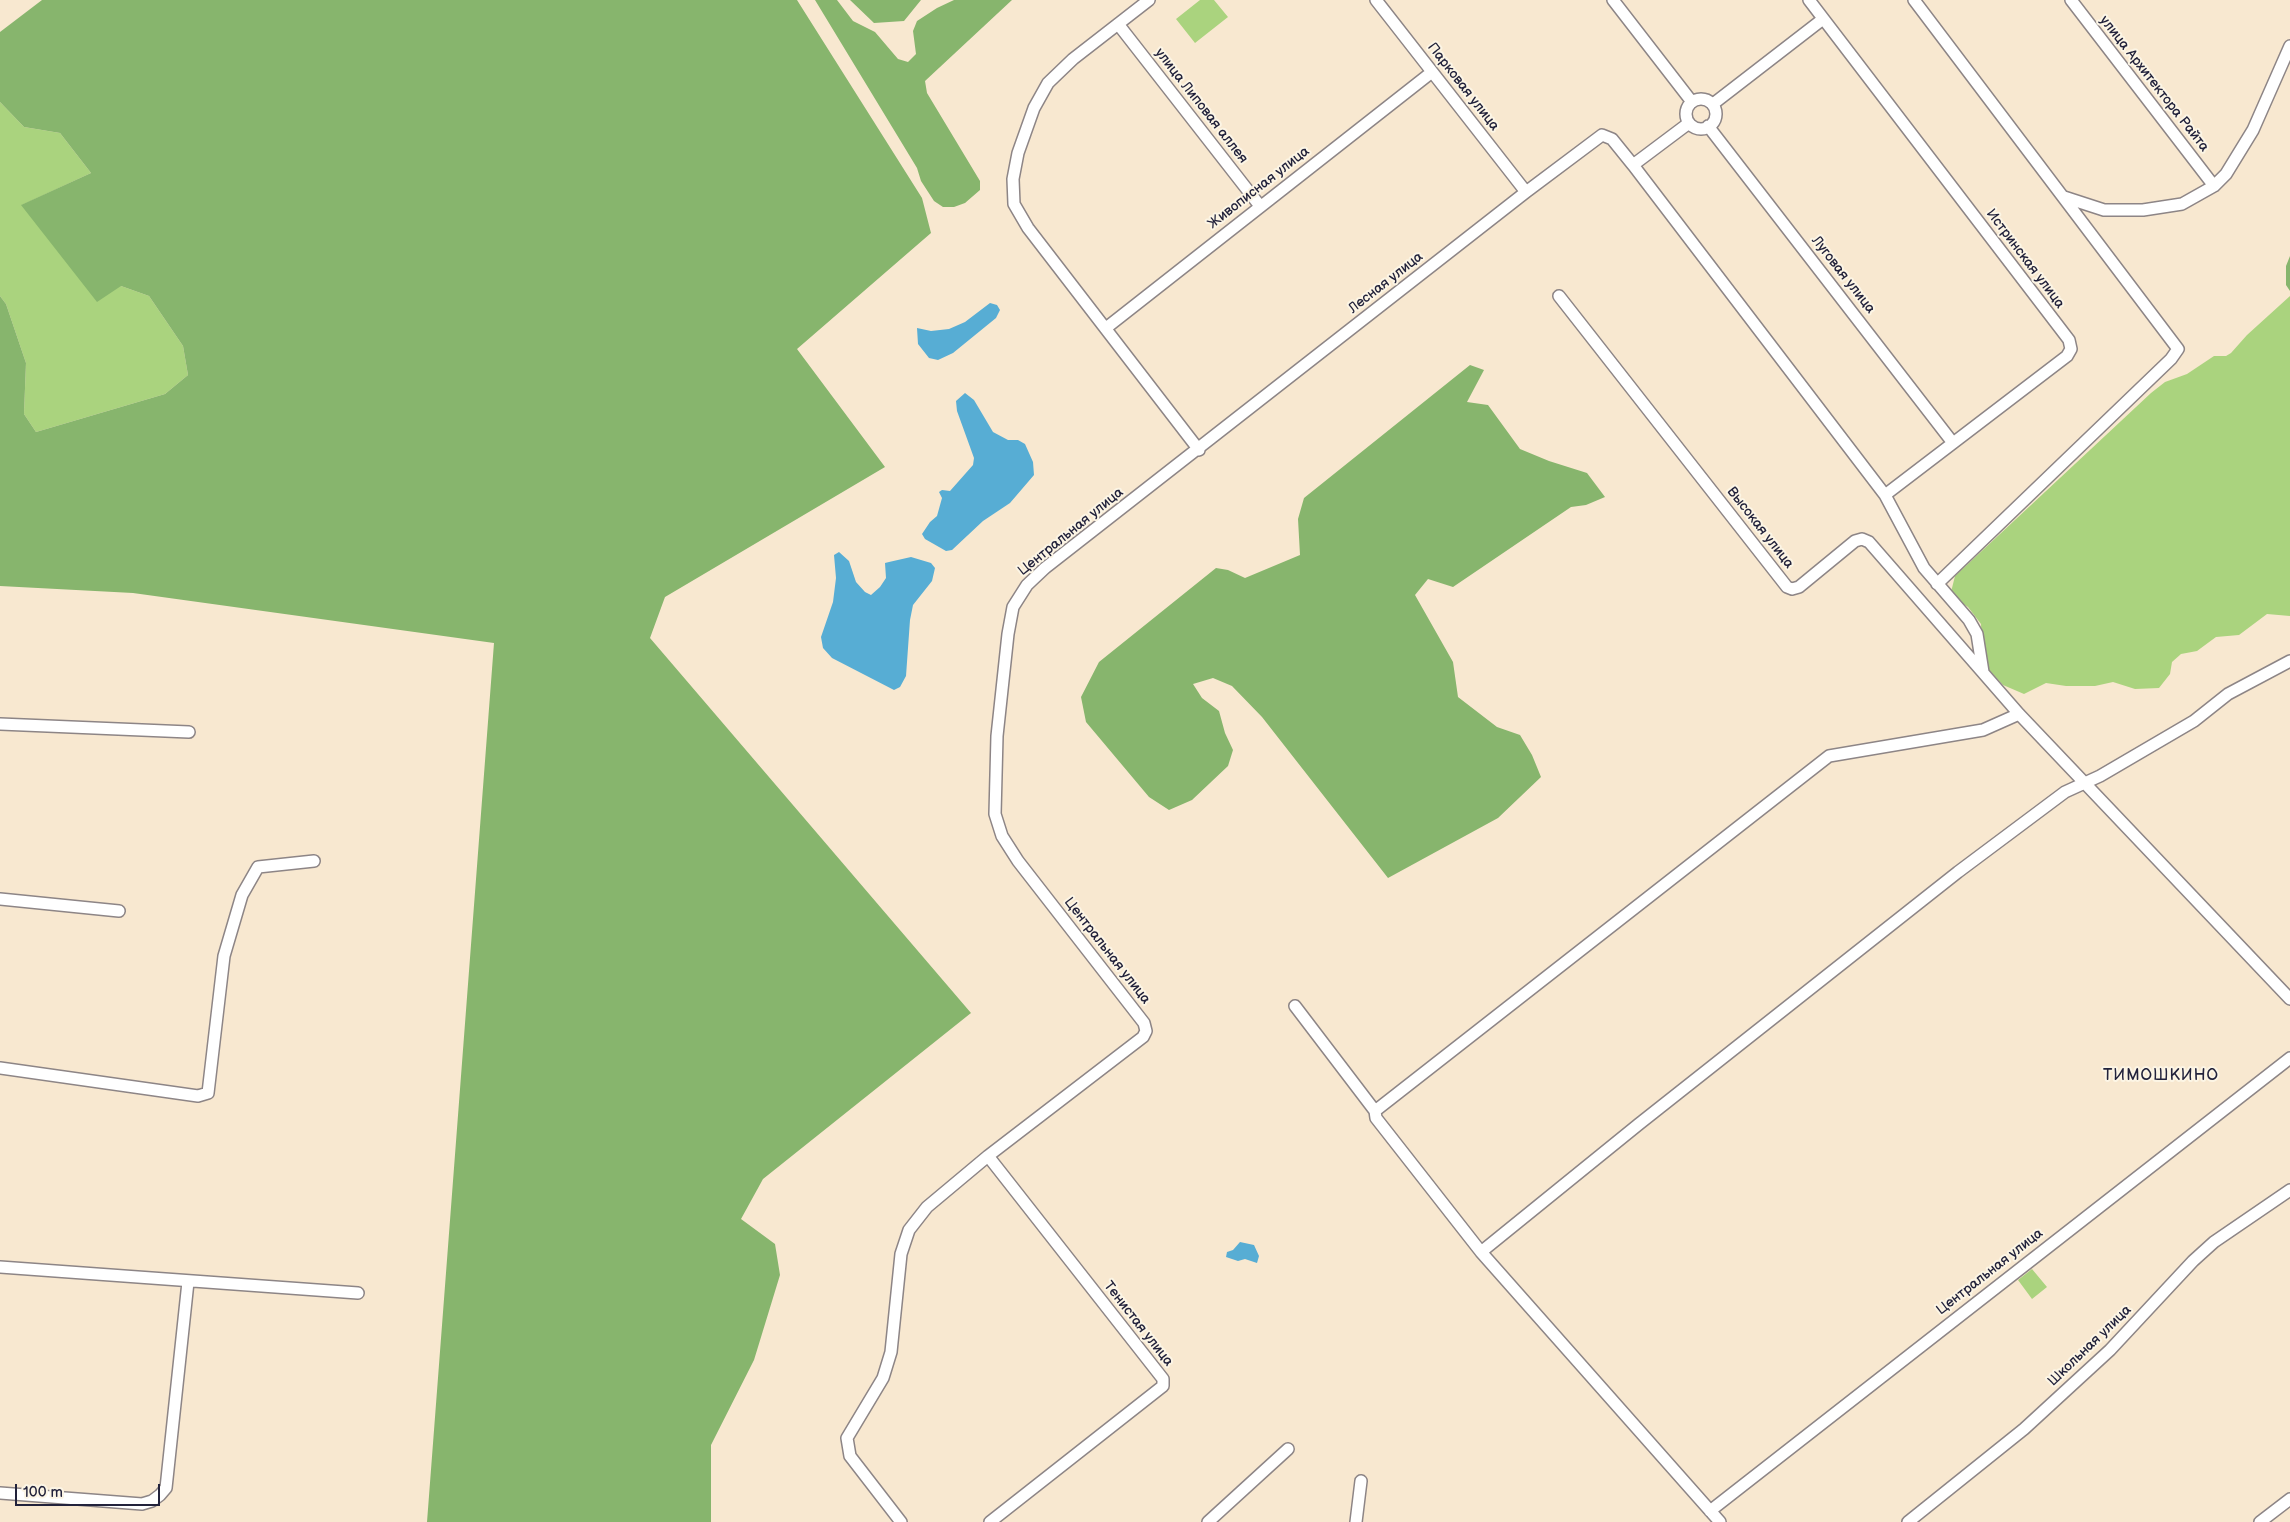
<!DOCTYPE html>
<meta charset="utf-8">
<style>
body{margin:0}
#map{position:relative;width:2290px;height:1522px;overflow:hidden;background:#f8e8d0;font-family:"Balsamiq Sans",sans-serif}
canvas{display:block}
.scale{position:absolute;left:15px;top:1484px;width:145px;height:22px;box-sizing:border-box;border:2px solid #22223b;border-top:0;padding-left:6px;font-size:15px;line-height:18px;white-space:nowrap;color:#22223b;-webkit-text-stroke:4px #fcf5e5;paint-order:stroke}
</style>
<div id="map">
<canvas width="2290" height="1522"></canvas>
<div class="scale">100 m</div>
</div>
<script>
const ctx = document.querySelector('canvas').getContext('2d');
ctx.lineJoin = 'round';
function paint(path, color) { ctx.fillStyle = color; ctx.fill(path, 'evenodd'); }
const toPath = rows => new Path2D(rows.map(r => 'M' + r).join(''));
function stroke(path, color, width, dash) { ctx.strokeStyle = color; ctx.lineWidth = width; ctx.lineCap = dash ? 'butt' : 'round'; ctx.setLineDash(dash || []); ctx.stroke(path); }
function label(font, color, halo, rows, align = 'center') {
  ctx.font = font + ' "Balsamiq Sans",sans-serif'; ctx.lineWidth = 4; ctx.setLineDash([]); ctx.textBaseline = 'middle'; ctx.strokeStyle = halo; ctx.fillStyle = color; for (const [text, x, y, turn = 0] of rows) {
    ctx.save(); ctx.translate(x, y); ctx.rotate((+turn || 0) * Math.PI / 180); ctx.textAlign = isNaN(turn) ? turn : align; if (halo) ctx.strokeText(text, 0, 0); ctx.fillText(text, 0, 0); ctx.restore();
  }
}
paint(toPath([
 [1200,0,1214,0,1228,17,1195,43,1176,19],
 [0,102,24,127,60,133,91,173,22,205,121,286,149,296,183,346,188,375,165,394,36,432,24,414,26,363,6,304,0,296],
 [2290,296,2290,616,2267,614,2239,635,2216,637,2197,651,2181,654,2172,662,2170,674,2159,688,2135,689,2113,682,2095,686,2066,686,2046,683,2024,694,2003,685,1988,669,1982,653,1981,624,1968,607,1954,598,1951,592,1955,576,2151,393,2165,382,2187,374,2214,356,2226,356,2231,353,2247,335],
 [2032,1269,2047,1287,2032,1299,2018,1280]
]), '#aad37e');
paint(toPath([
 [42,0,797,0,922,198,931,233,797,349,885,467,665,597,650,638,971,1013,763,1179,741,1219,775,1244,780,1275,754,1360,711,1445,711,1522,427,1522,494,643,133,593,0,586,0,296,6,304,26,363,24,414,36,432,165,394,188,375,183,346,149,296,121,286,97,302,21,205,91,173,60,133,24,127,0,102,0,32],
 [815,0,837,0,853,21,875,32,898,59,908,62,916,54,913,31,917,21,937,8,954,0,1012,0,925,81,927,93,980,181,980,190,965,203,954,207,943,207,934,201,921,181,917,168],
 [850,0,921,0,904,21,874,23],
 [2290,256,2290,291,2286,285,2286,266],
 [1470,365,1484,370,1467,402,1488,405,1520,449,1549,461,1587,473,1605,497,1586,505,1571,507,1453,587,1428,579,1415,595,1453,662,1458,697,1497,727,1520,735,1532,755,1541,777,1498,818,1388,878,1262,717,1232,686,1213,678,1193,684,1202,698,1219,711,1225,733,1233,750,1228,766,1192,800,1169,810,1149,797,1086,722,1081,697,1099,662,1216,568,1228,570,1245,578,1300,555,1298,519,1304,498]
]), '#87b56d');
paint(toPath([
 [990,303,997,305,1000,310,996,318,953,353,938,360,929,358,918,344,917,328,931,331,949,329,965,322],
 [965,393,974,400,993,432,1008,440,1018,440,1025,444,1033,462,1034,475,1010,503,983,521,952,550,946,551,925,539,922,534,930,522,937,516,942,498,939,492,942,490,950,491,973,465,974,458,957,411,956,401],
 [839,552,849,561,856,582,865,592,871,595,880,587,886,578,885,563,889,562,911,557,931,563,935,568,932,581,913,605,910,620,906,676,900,687,894,690,832,658,823,648,821,637,833,602,836,578,834,555],
 [1240,1242,1254,1245,1259,1256,1257,1263,1245,1259,1238,1261,1226,1257,1227,1252,1233,1250]
]), '#57add4');
const minor = toPath([
 [1149,0,1073,59,1048,83,1034,108,1018,153,1013,179,1014,204,1028,228,1199,450],
 [1376,0,1526,192],
 [1613,0,1692,102],
 [1809,0,2069,340,2071,349,2067,356,1885,495],
 [1914,0,2178,349,2171,359,1937,584],
 [2071,0,2214,186],
 [1118,24,1260,206],
 '1686 114a15 15 0 1 1 30 0a15 15 0 1 1-30 0Z',
 [1713,104,1823,19],
 [1708,126,1953,443],
 [1633,165,1689,123],
 [2064,197,2104,210,2143,210,2182,204,2214,186,2226,174,2253,130,2290,46],
 [1559,296,1787,587,1792,589,1799,587,1855,541,1862,539,1869,542,2019,714,2290,999],
 [1106,328,1432,72],
 [0,724,189,732],
 [0,899,119,911],
 [1295,1006,1375,1111,1376,1118,1481,1252,1720,1522],
 [0,1068,198,1096,208,1093,224,956,242,895,258,867,314,861],
 [1375,1111,1829,756,1983,730,2019,714],
 [988,1156,1163,1379,1163,1386,990,1522],
 [1481,1252,1639,1124,1958,872,2065,792,2100,776,2194,721,2228,694,2290,661],
 [0,1267,358,1293],
 [0,1493,142,1504,152,1501,160,1495,166,1488,188,1282],
 [1710,1511,2290,1058],
 [901,1522,850,1456,847,1438,883,1378,891,1352,901,1254,909,1230,927,1207,988,1156,1143,1037,1146,1031,1144,1023,1018,861,1002,836,995,814,997,736,1008,634,1013,607,1027,585,1045,568,1526,192,1602,135,1612,139,1633,165,1885,495,1924,568,1969,620,1977,634,1983,672],
 [1208,1522,1288,1449],
 [1356,1522,1361,1481],
 [1908,1522,2024,1429,2110,1350,2193,1261,2214,1242,2290,1190],
 [2260,1522,2290,1499]
]);
stroke(minor, '#8d8586', 14);
stroke(minor, '#fff', 11);
label('14px', '#22223b', '#fcf5e5', [
 ["улица Архитектора Райта",2154,84,52],
 ["Парковая улица",1463,87,52],
 ["улица Липовая аллея",1201,106,52],
 ["Живописная улица",1259,188,-38],
 ["Истринская улица",2025,259,53],
 ["Луговая улица",1843,275,52],
 ["Лесная улица",1386,283,-38],
 ["Высокая улица",1760,528,52],
 ["Центральная улица",1071,532,-39],
 ["Центральная улица",1107,951,52],
 ["Центральная улица",1990,1272,-38],
 ["Тенистая улица",1138,1324,52],
 ["Школьная улица",2090,1346,-44]
]);
ctx.letterSpacing = '1px';
label('16px', '#22223b', '#fcf5e5', [
 ["ТИМОШКИНО",2161,1076]
]);
ctx.letterSpacing = '0px';
</script>
